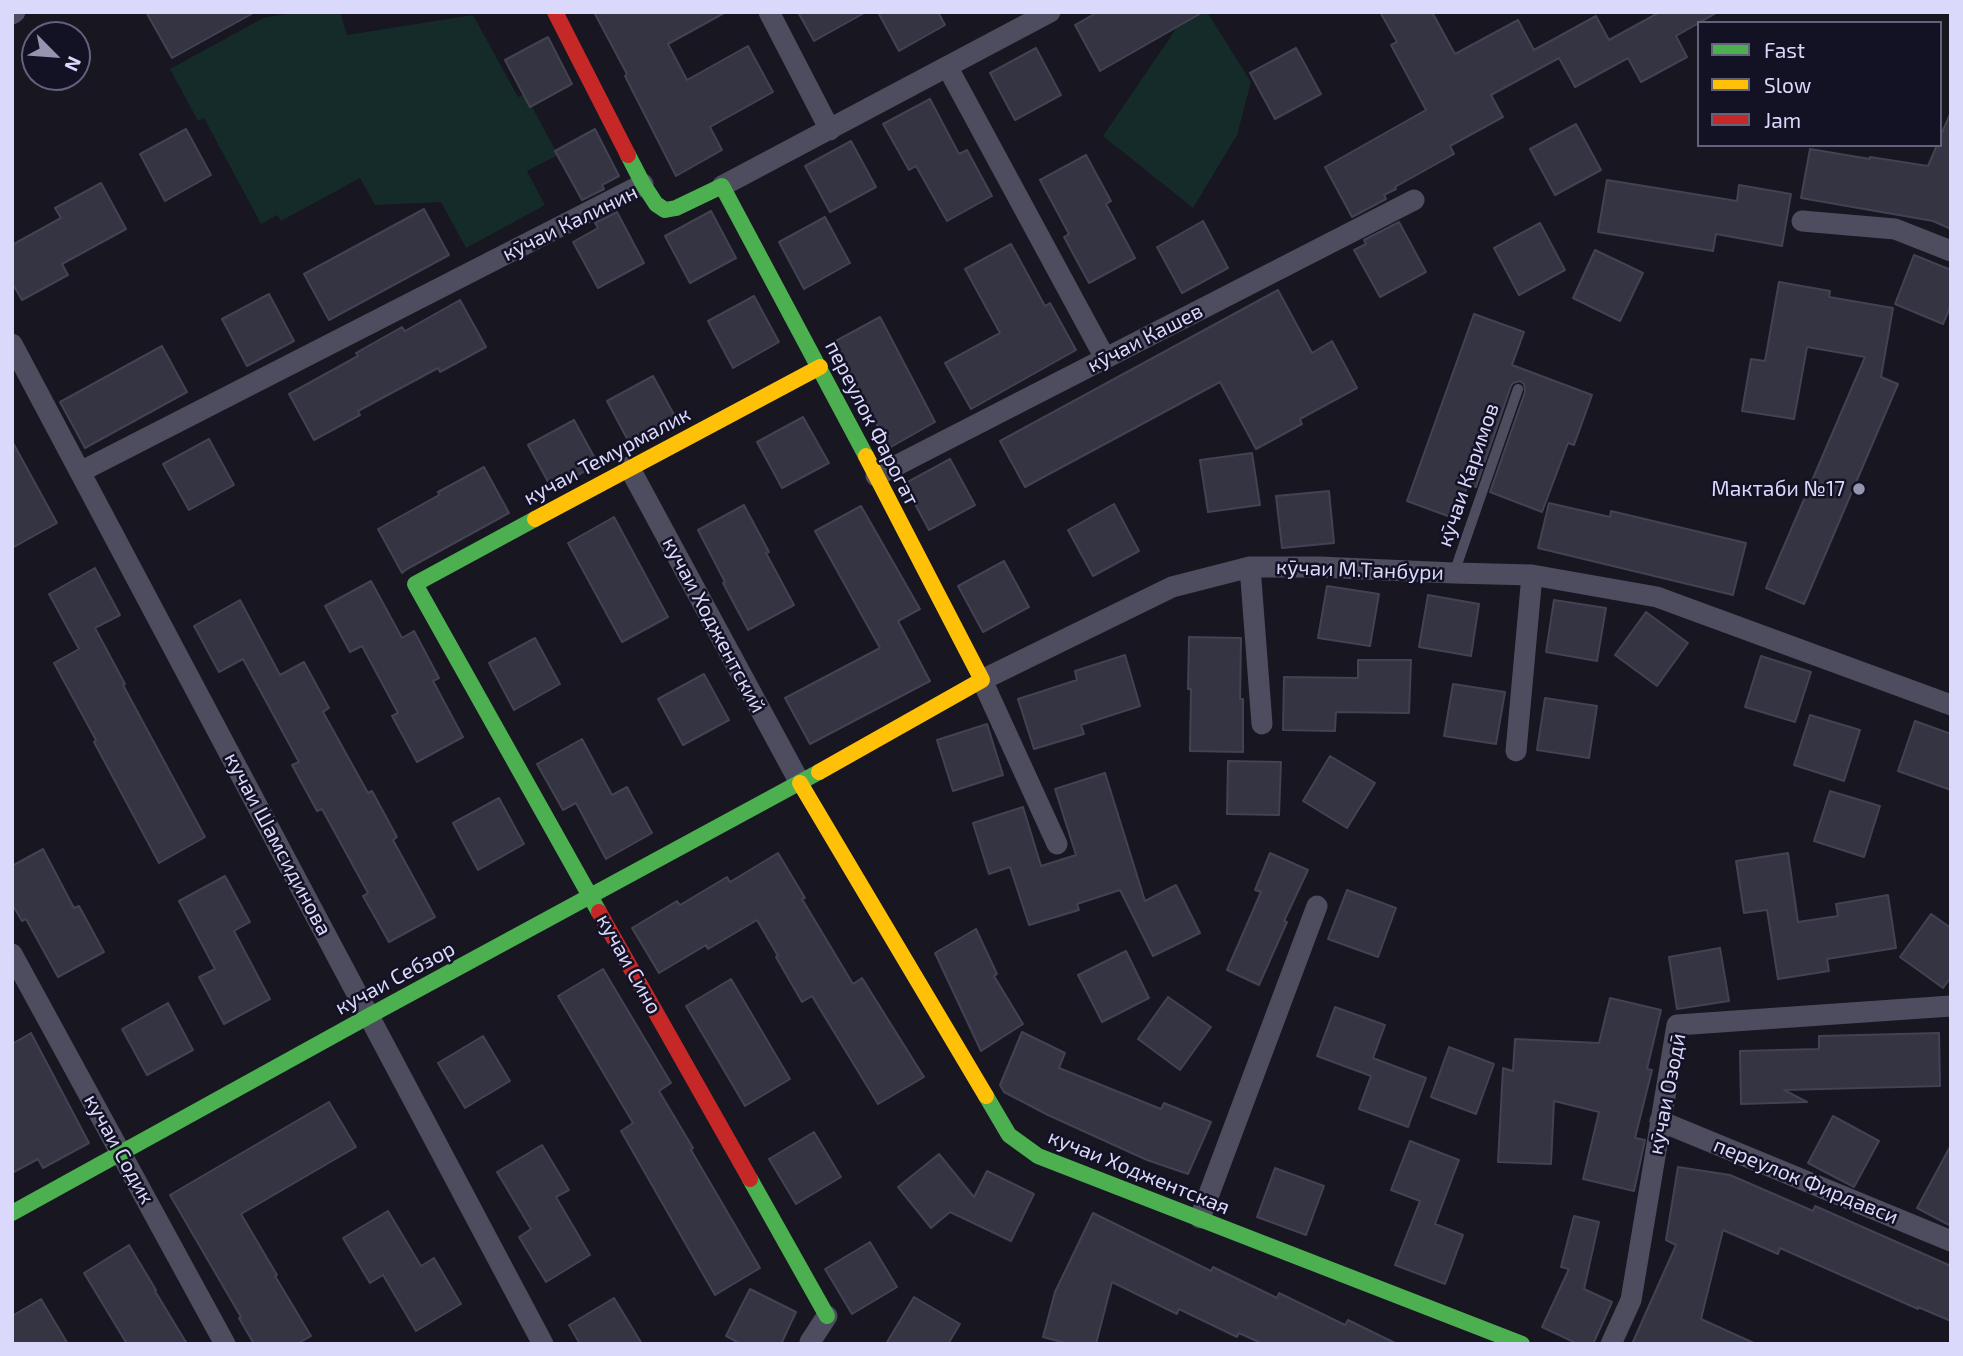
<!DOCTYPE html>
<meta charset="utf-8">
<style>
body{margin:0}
#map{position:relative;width:1963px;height:1356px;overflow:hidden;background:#171621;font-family:"Exo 2",sans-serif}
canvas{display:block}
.frame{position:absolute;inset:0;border:14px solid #dad9fb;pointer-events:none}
.legend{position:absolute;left:1697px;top:21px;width:245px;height:126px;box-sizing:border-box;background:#131225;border:2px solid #63627b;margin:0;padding:9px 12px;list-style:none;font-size:21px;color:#dad9fb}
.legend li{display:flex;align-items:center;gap:14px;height:35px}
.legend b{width:35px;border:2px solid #63627b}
.north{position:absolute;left:21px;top:21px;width:70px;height:70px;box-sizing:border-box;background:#131225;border:2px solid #63627b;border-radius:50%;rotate:115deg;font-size:19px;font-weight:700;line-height:28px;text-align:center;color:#dad9fb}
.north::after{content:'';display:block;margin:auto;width:24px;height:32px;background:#9695af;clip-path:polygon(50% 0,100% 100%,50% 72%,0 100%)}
</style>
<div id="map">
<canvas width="1963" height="1356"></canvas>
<div class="frame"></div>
<ul class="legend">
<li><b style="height:9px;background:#4caf50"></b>Fast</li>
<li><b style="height:9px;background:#ffc107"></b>Slow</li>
<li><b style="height:9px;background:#c62828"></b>Jam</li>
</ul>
<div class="north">N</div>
</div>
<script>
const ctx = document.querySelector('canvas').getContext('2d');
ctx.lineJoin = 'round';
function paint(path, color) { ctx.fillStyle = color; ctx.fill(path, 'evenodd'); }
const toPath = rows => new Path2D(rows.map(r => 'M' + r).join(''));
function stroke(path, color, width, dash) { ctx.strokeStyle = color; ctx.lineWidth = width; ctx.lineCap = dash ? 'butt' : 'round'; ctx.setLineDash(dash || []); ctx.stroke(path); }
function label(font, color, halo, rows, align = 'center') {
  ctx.font = font + ' "Exo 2",sans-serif'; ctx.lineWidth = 5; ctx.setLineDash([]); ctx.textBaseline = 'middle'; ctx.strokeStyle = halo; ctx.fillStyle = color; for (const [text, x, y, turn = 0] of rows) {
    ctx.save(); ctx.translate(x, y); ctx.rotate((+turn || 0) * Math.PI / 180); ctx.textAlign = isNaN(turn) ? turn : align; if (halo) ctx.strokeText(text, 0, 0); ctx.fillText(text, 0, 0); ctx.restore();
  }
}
paint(toPath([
 [297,12,340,12,347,35,473,15,518,97,525,94,558,155,527,171,545,205,466,248,441,202,375,205,360,178,281,221,277,215,261,224,204,118,198,121,170,69,263,18],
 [1170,12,1207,12,1251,82,1237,135,1193,208,1103,136,1178,26]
]), '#152b29');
const building = toPath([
 [146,12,255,12,172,58,146,12],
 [594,12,726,12,668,44,687,80,748,46,773,92,710,127,722,150,676,176,625,76,627,74,594,12],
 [798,12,866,12,814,41,798,12],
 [878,12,938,12,945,25,899,51,878,12],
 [1098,12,1203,12,1100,71,1075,25,1098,12],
 [1380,12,1432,12,1455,54,1518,20,1534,50,1596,16,1609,40,1660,12,1718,12,1676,36,1687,57,1641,82,1628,58,1575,87,1559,58,1491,95,1503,117,1450,146,1454,154,1395,187,1396,189,1384,195,1386,199,1352,217,1325,167,1426,110,1391,45,1397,42,1380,12],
 [548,37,572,84,530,107,505,60,548,37],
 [1036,48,1061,95,1015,120,990,73,1036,48],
 [1296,48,1321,94,1275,119,1250,73,1296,48],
 [930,99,959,154,967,150,992,196,947,221,916,166,909,170,883,124,930,99],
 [1951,112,1951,229,1933,221,1801,198,1810,149,1870,159,1870,157,1928,166,1937,145,1940,145,1940,137,1951,112],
 [1576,124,1601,170,1555,195,1530,149,1576,124],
 [186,129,211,175,165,201,140,154,186,129],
 [595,129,619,176,602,185,604,189,582,200,555,151,595,129],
 [851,141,876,187,830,212,805,166,851,141],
 [1086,155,1111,201,1106,204,1135,258,1089,283,1064,237,1069,234,1040,180,1086,155],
 [1607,180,1737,201,1739,185,1791,194,1782,246,1716,234,1713,251,1598,232,1607,180],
 [101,183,126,229,62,264,68,275,22,300,12,283,12,245,61,218,55,208,101,183],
 [424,209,449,255,329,320,304,274,424,209],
 [711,211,736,258,690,283,665,236,711,211],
 [617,212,644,263,598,288,573,242,598,228,595,223,617,212],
 [825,217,850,263,804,289,779,242,825,217],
 [1203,221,1228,268,1182,293,1157,247,1203,221],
 [1399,222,1426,272,1380,297,1354,250,1366,244,1364,240,1399,222],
 [1540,223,1565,270,1519,295,1494,248,1540,223],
 [1011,244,1045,306,1050,303,1076,350,971,409,945,363,1000,333,965,269,1011,244],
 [1595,250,1643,273,1620,321,1573,298,1595,250],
 [1914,255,1951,270,1951,305,1943,324,1895,304,1914,255],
 [1779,282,1830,291,1829,297,1893,308,1881,377,1898,384,1804,604,1766,588,1865,357,1807,347,1794,419,1742,411,1751,359,1765,361,1779,282],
 [1278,290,1312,353,1332,341,1357,388,1300,419,1302,424,1256,449,1220,382,1025,487,1000,441,1278,290],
 [269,294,294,341,247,366,222,319,269,294],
 [754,296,779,342,733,368,708,321,754,296],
 [460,300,486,347,440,372,438,368,358,411,360,415,314,440,289,394,358,356,356,353,402,327,405,331,460,300],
 [1474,314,1524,332,1512,365,1592,395,1574,445,1568,443,1542,512,1490,492,1525,392,1524,384,1520,381,1513,383,1511,386,1476,487,1468,484,1456,519,1407,501,1474,314],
 [880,317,935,422,889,448,834,342,880,317],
 [162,346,187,392,85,448,60,402,162,346],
 [653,376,678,422,631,446,607,401,653,376],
 [803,417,829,463,782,488,757,442,803,417],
 [574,420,598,464,552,489,528,445,574,420],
 [209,439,234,485,189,510,163,464,209,439],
 [12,441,57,523,12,548,12,441],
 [1252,453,1260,505,1208,512,1200,460,1252,453],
 [950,459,975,505,929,530,904,484,950,459],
 [484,467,509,513,407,569,402,573,378,529,439,495,438,492,484,467],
 [1329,491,1334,543,1282,548,1276,496,1329,491],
 [1549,503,1610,517,1611,511,1746,543,1733,595,1538,548,1549,503],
 [1114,504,1139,551,1093,576,1068,530,1114,504],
 [744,505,769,552,766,553,794,605,748,630,723,583,725,582,698,530,744,505],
 [861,506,920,609,898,621,930,681,810,744,785,698,880,648,815,531,861,506],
 [614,517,668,617,622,642,568,543,614,517],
 [1004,561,1029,607,983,632,958,586,1004,561],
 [95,568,120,615,95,628,125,684,123,685,205,837,159,863,94,742,96,740,54,663,79,649,49,594,95,568],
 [371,581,402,638,414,631,439,678,433,681,463,737,417,762,392,716,398,713,362,646,350,652,325,606,371,581],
 [1327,586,1379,594,1370,646,1318,638,1327,586],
 [1428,595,1479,604,1471,656,1419,647,1428,595],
 [240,600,280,675,304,662,329,708,323,712,368,793,372,791,397,837,393,840,435,917,389,942,363,896,368,893,322,809,317,811,292,765,299,762,243,659,219,672,194,626,240,600],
 [1554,600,1606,608,1597,661,1546,652,1554,600],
 [1646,612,1688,643,1657,686,1615,655,1646,612],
 [1189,637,1241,638,1240,699,1243,699,1243,752,1190,751,1191,689,1188,689,1189,637],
 [535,638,560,684,514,710,489,663,535,638],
 [1125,655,1140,706,1081,725,1084,734,1034,749,1018,699,1077,680,1075,671,1125,655],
 [1761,656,1811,672,1795,722,1745,707,1761,656],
 [1358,660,1411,660,1409,713,1336,712,1335,731,1283,730,1284,677,1358,678,1358,660],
 [704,674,729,720,683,745,658,699,704,674],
 [1453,684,1505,692,1496,744,1444,736,1453,684],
 [1545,698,1597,706,1589,758,1537,750,1545,698],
 [1810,715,1860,730,1844,781,1794,765,1810,715],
 [1915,721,1951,734,1951,790,1898,771,1915,721],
 [987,724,1003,775,953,791,937,740,987,724],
 [582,739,612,795,627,787,652,833,606,859,576,803,563,810,537,764,582,739],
 [1330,756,1375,783,1347,828,1303,801,1330,756],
 [1228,761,1281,762,1279,815,1227,814,1228,761],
 [1105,773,1145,901,1176,885,1200,933,1153,956,1120,890,1077,904,1079,910,1029,925,1010,867,989,874,973,823,1023,807,1041,866,1076,855,1055,789,1105,773],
 [1830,791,1880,806,1864,857,1814,841,1830,791],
 [499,798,524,844,478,870,453,823,499,798],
 [43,849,74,908,79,906,104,952,58,977,26,919,22,921,12,904,12,866,43,849],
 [778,853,805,898,802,899,853,984,862,978,924,1077,878,1104,812,996,802,1002,776,957,778,956,757,920,708,949,706,945,659,973,632,928,677,901,680,905,727,877,730,882,778,853],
 [1270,853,1308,870,1284,921,1287,922,1259,985,1227,970,1261,892,1255,890,1270,853],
 [1788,853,1798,922,1838,916,1836,904,1888,895,1896,948,1827,959,1829,971,1778,979,1767,910,1744,913,1736,861,1788,853],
 [225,876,250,922,234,931,270,999,224,1024,199,977,215,969,179,901,225,876],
 [1347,890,1396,908,1378,957,1328,939,1347,890],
 [1931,914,1951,928,1951,977,1943,988,1900,957,1931,914],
 [976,929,997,974,994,976,1023,1024,981,1051,935,953,976,929],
 [1720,948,1729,1001,1677,1009,1669,957,1720,948],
 [1126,951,1149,998,1102,1022,1078,975,1126,951],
 [603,969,671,1083,659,1091,693,1148,691,1150,760,1268,715,1295,621,1131,633,1123,558,996,603,969],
 [731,979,790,1079,745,1106,686,1006,731,979],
 [1168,997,1211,1027,1180,1070,1138,1039,1168,997],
 [1610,998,1661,1010,1647,1069,1652,1070,1635,1138,1645,1140,1634,1191,1583,1179,1599,1112,1554,1101,1551,1164,1498,1162,1503,1068,1513,1071,1515,1039,1599,1043,1610,998],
 [168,1003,193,1050,147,1075,122,1029,168,1003],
 [1335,1007,1385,1025,1373,1058,1426,1078,1408,1127,1359,1109,1371,1076,1317,1056,1335,1007],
 [1022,1032,1065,1053,1059,1068,1161,1109,1164,1103,1211,1122,1188,1174,1147,1160,1048,1115,1004,1092,1000,1085,1022,1032],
 [31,1033,89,1143,43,1168,38,1159,12,1173,12,1044,31,1033],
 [1939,1033,1940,1086,1784,1090,1807,1102,1741,1104,1740,1051,1819,1049,1819,1036,1939,1033],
 [483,1036,510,1081,465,1108,438,1063,483,1036],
 [1449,1047,1494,1064,1476,1114,1431,1097,1449,1047],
 [329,1102,356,1147,241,1214,277,1275,275,1276,311,1336,297,1344,254,1344,239,1318,241,1317,170,1195,329,1102],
 [1833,1116,1879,1141,1854,1187,1808,1163,1833,1116],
 [814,1132,841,1177,796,1204,769,1159,814,1132],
 [1410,1141,1459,1160,1435,1224,1463,1235,1445,1284,1395,1265,1420,1201,1391,1190,1410,1141],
 [542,1145,569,1190,556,1197,590,1255,546,1282,519,1237,531,1229,497,1172,542,1145],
 [1951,1145,1951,1226,1917,1208,1951,1145],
 [939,1154,974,1197,987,1171,1034,1194,1011,1241,950,1212,931,1228,898,1187,939,1154],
 [1678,1167,1730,1175,1813,1211,1815,1206,1951,1266,1951,1321,1918,1307,1918,1309,1780,1248,1778,1254,1723,1230,1701,1319,1756,1344,1632,1344,1676,1245,1666,1240,1678,1167],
 [1275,1168,1324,1186,1306,1235,1257,1217,1275,1168],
 [388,1211,421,1266,434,1258,461,1304,416,1331,383,1275,370,1283,343,1238,388,1211],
 [1093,1213,1211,1271,1213,1267,1277,1298,1279,1293,1345,1325,1348,1320,1397,1344,1263,1344,1239,1333,1237,1337,1179,1309,1177,1314,1112,1282,1096,1344,1069,1344,1043,1337,1055,1292,1093,1213],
 [1574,1216,1599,1222,1584,1289,1612,1302,1593,1344,1578,1344,1542,1327,1569,1269,1561,1267,1574,1216],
 [870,1242,897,1287,852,1314,825,1269,870,1242],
 [129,1245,156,1290,155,1291,187,1344,127,1344,84,1273,129,1245],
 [750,1289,796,1312,781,1344,741,1344,726,1336,750,1289],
 [914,1297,960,1324,948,1344,886,1344,914,1297],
 [614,1298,642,1344,580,1344,569,1325,614,1298],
 [41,1299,68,1344,12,1344,12,1316,41,1299]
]);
paint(building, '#353442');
stroke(building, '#434253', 2);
stroke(toPath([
 [1454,573,1518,389]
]), '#4d4d5f', 10);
stroke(toPath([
 [769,12,830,130],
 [12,14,15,12],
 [948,68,1105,358],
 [722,186,1050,12],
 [1802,221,1895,229,1951,251],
 [12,344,543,1344],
 [629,467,800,783],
 [80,472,643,184],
 [876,476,1414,200],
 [1250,567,1262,724],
 [1516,751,1532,575],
 [1057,844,982,680,1172,587,1250,567,1319,567,1454,573,1532,575,1657,597,1951,705],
 [12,954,225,1344],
 [1660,1121,1951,1241],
 [1200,1218,1317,906],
 [812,1344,810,1342,827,1316],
 [1611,1344,1631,1300,1677,1025,1951,1006]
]), '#4d4d5f', 21);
stroke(toPath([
 [628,155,643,184,656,204,665,210,676,208,722,186,866,456],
 [535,519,415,584,599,912],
 [986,1096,1009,1135,1038,1156,1522,1344],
 [750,1179,827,1316],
 [12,1213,369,1016,819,772]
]), '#4caf50', 16);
stroke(toPath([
 [535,519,820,367],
 [819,772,982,680,866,456],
 [800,783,986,1096]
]), '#ffc107', 16);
stroke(toPath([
 [555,12,628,155],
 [599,912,750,1179]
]), '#c62828', 16);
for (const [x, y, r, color] of [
 [1859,489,7,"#9695af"]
]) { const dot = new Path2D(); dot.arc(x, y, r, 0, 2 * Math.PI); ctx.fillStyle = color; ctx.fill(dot); stroke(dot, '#131225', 2.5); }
label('21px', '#dad9fb', '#131225', [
 ["кӯчаи Калинин",570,223,-26],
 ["кӯчаи Кашев",1145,338,-27],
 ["переулок Фарогат",872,423,63],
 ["кучаи Темурмалик",607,456,-28],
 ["кӯчаи Каримов",1468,475,-71],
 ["кӯчаи М.Танбури",1360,570,2],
 ["кучаи Ходжентский",714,625,62],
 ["кучаи Шамсидинова",278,844,62],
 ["кучаи Сино",629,964,61],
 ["кучаи Себзор",395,978,-28],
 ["кӯчаи Озодӣ",1667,1094,-79],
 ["кучаи Содик",119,1149,61],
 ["кучаи Ходжентская",1139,1172,22],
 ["переулок Фирдавси",1806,1181,22]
]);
label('21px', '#dad9fb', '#131225', [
 ["Мактаби №17",1845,489]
], 'right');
</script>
